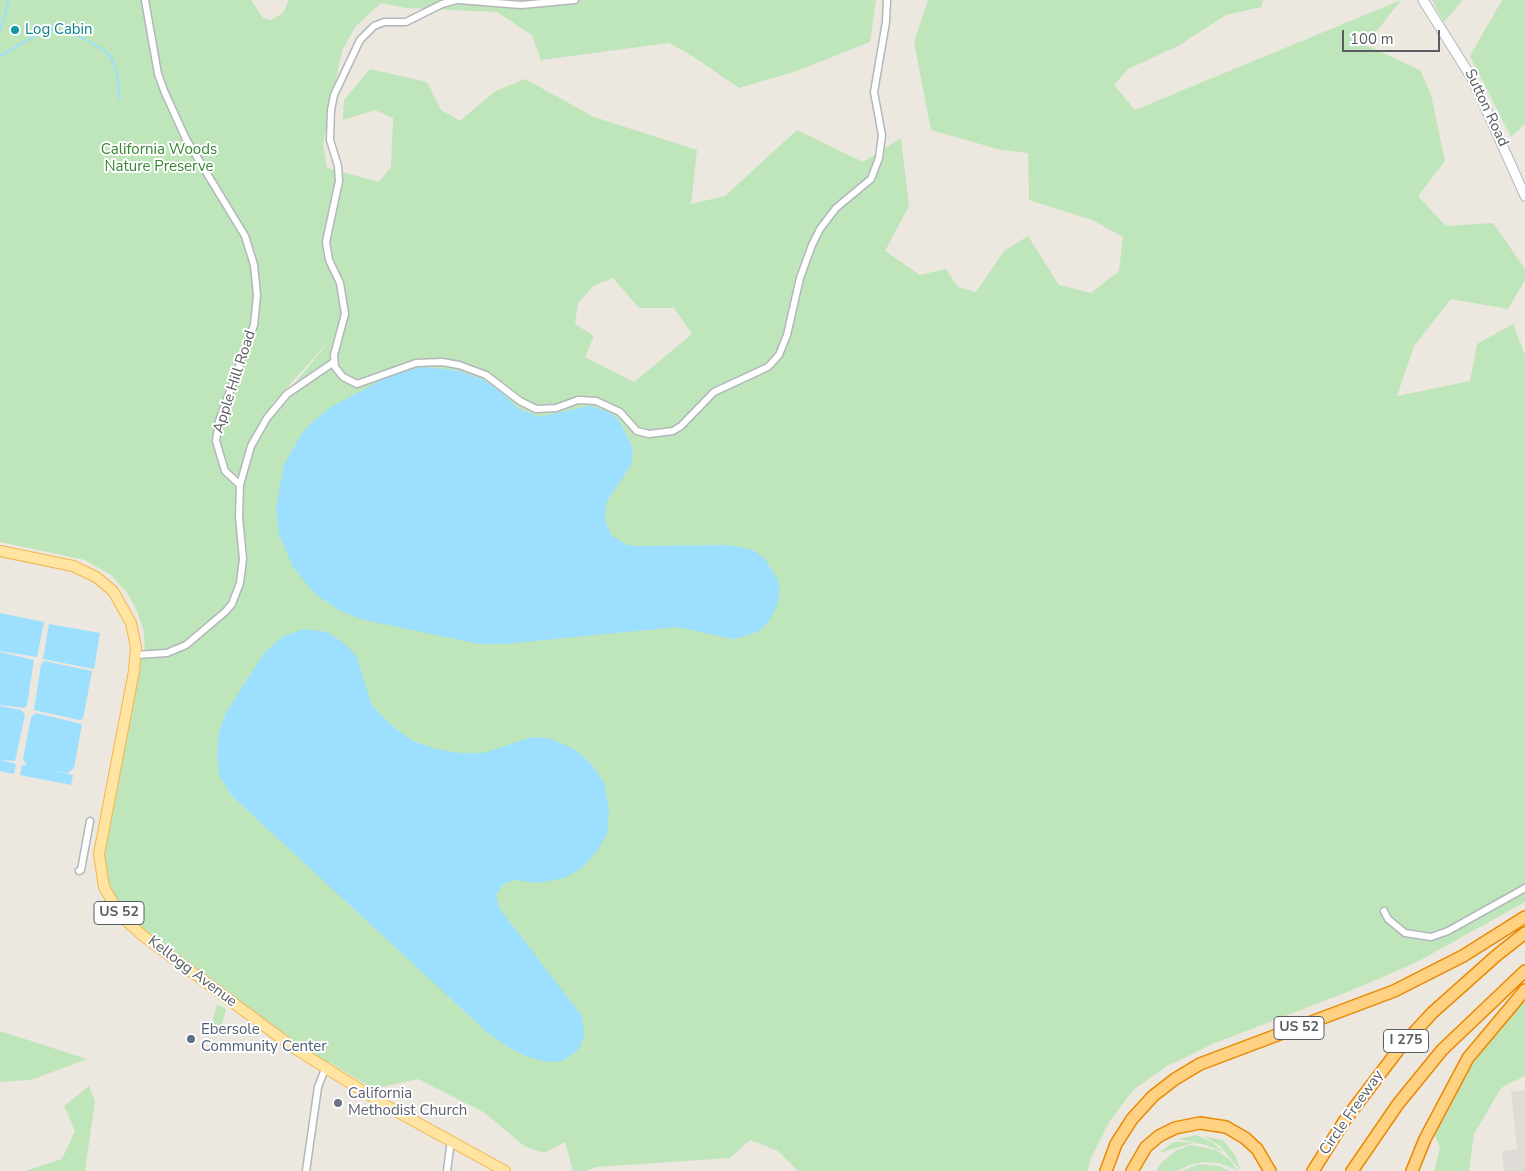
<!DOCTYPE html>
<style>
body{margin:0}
#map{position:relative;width:1525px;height:1171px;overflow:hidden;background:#ece8df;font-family:"Nunito Sans",sans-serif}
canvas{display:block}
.scale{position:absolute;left:1342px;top:30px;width:98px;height:22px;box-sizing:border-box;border:2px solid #585d61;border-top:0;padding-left:6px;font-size:15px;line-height:18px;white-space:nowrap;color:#585d61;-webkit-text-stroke:4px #fff;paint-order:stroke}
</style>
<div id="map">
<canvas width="1525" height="1171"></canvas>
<div class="scale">100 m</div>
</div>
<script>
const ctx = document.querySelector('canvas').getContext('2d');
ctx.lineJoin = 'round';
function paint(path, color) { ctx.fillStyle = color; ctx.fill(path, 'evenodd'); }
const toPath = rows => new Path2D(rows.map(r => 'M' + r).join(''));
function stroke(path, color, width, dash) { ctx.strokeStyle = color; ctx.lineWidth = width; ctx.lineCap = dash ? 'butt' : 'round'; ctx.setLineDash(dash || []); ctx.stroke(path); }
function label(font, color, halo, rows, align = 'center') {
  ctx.font = font + ' "Nunito Sans",sans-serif'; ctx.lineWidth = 4; ctx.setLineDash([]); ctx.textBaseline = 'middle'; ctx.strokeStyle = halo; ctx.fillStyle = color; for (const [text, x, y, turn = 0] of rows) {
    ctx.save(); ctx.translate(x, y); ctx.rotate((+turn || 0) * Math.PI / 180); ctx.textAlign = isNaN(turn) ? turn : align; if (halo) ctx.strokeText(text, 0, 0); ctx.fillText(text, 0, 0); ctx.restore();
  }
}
paint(toPath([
 [1525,1090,1525,1171,1504,1171,1502,1151,1517,1149,1511,1092]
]), '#dfdbd7');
paint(toPath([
 [0,0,251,0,263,18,271,20,283,13,289,0,876,0,870,42,797,71,739,88,694,57,669,43,541,60,532,35,497,12,406,8,381,3,356,26,342,51,323,144,327,168,379,182,391,167,393,118,375,110,343,120,344,100,370,69,427,82,441,110,460,121,494,92,525,79,594,117,697,150,691,204,725,196,797,130,863,162,901,138,909,206,885,251,920,275,946,269,958,287,976,292,1004,251,1028,236,1059,285,1091,293,1119,271,1123,237,1092,220,1029,200,1028,153,1001,150,931,130,914,42,928,0,1263,0,1261,7,1226,15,1178,46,1128,69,1114,85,1135,110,1401,0,1366,45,1420,70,1431,95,1445,161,1418,196,1446,226,1493,223,1525,269,1525,280,1508,309,1451,299,1414,346,1397,396,1470,381,1477,344,1513,324,1525,355,1525,902,1415,963,1350,991,1215,1043,1167,1066,1133,1090,1110,1121,1090,1160,1088,1171,798,1171,778,1151,750,1140,730,1158,596,1167,586,1171,573,1171,565,1142,544,1153,524,1146,485,1113,418,1079,373,1089,329,1062,325,1069,126,922,100,866,135,655,145,655,144,631,137,611,128,594,111,575,85,560,0,542],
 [613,278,639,308,674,308,692,334,634,382,585,357,594,336,575,324,578,303,593,286],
 [332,338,271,412,272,404],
 [1432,0,1463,0,1444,22],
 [1502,0,1525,0,1525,124,1511,137,1470,56],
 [1525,990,1525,1076,1501,1088,1474,1134,1469,1171,1434,1171,1440,1148,1431,1127,1453,1083],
 [217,1004,226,1009,220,1033,210,1031],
 [0,1031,87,1059,31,1080,0,1082],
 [89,1086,95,1101,85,1171,25,1171,62,1159,75,1131,64,1106],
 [1197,1135,1213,1143,1223,1152,1206,1145,1179,1139],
 [1203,1136,1223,1140,1235,1155,1241,1171,1220,1146],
 [1174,1142,1186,1142,1194,1143,1158,1153],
 [1191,1145,1216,1150,1230,1160,1238,1171,1219,1163,1202,1162,1189,1165,1178,1171,1156,1171,1162,1162,1176,1151],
 [1200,1164,1220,1166,1230,1171,1182,1171]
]), '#bfe5ba');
paint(toPath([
 [422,367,455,370,482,379,497,389,519,409,539,417,589,406,606,411,613,415,620,422,633,449,631,465,606,503,605,520,611,535,627,545,637,546,729,545,753,550,765,559,778,580,780,589,777,606,769,621,759,631,743,637,733,639,678,627,504,644,479,644,360,619,339,610,315,594,293,567,279,534,276,508,284,465,301,435,309,425,331,407,389,376],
 [0,613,44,622,37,657,0,651],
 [49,624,100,633,94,669,43,659],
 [304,629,327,632,344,643,357,657,371,704,390,724,411,740,435,749,460,753,484,753,532,737,551,739,576,750,592,765,604,783,609,810,607,834,597,851,582,868,564,878,538,883,514,880,503,884,496,895,499,908,582,1016,584,1036,579,1049,563,1061,547,1062,526,1056,508,1047,488,1033,232,796,219,775,217,754,219,733,226,713,264,653,284,636],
 [0,652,34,660,27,705,25,708,0,705],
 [44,661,92,671,83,719,79,720,34,710,41,664],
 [0,706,21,710,25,715,15,761,0,760],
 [36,713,82,724,74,768,68,773,51,770,73,775,71,785,20,775,22,765,27,765,23,759,31,717],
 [0,760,16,764,14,774,0,771]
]), '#9cdfff');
stroke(toPath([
 [0,31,9,0],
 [0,56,47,29,77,35,104,50,111,57,117,73,120,100]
]), '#9cdfff', 2);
const street = toPath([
 [456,0,442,4,406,22,384,22,374,26,360,40,334,95,331,110,330,140,338,166,339,181,326,242,329,260,340,283,345,314,334,355,335,367,343,377,357,384,416,363,442,362,459,365,486,375,520,401,536,409,556,408,578,400,596,401,620,412,637,431,649,434,673,431,681,426,714,392,768,367,779,355,787,335,800,278,812,245,820,229,836,208,871,179,879,158,882,135,874,92,886,22,887,0],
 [459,0,521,5,575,0],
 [240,485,251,446,267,418,287,394,334,362],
 [135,655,167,653,186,645,225,612,232,604,240,583,243,559,239,517,240,485,225,471,216,441,219,421,254,325,257,295,254,265,245,236,186,139,165,93,158,74,145,0],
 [79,871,81,870,90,821],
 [1384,911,1388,919,1405,933,1431,937,1448,931,1525,888],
 [306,1171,318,1087,325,1069],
 [447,1171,451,1140]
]);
const secondary = toPath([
 [1423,0,1473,80,1525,196]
]);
const primary = toPath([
 [0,551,73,566,96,577,113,591,131,623,136,647,134,671,99,854,104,887,120,915,142,935,294,1048,385,1105,505,1171]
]);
const highway = toPath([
 [1106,1171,1116,1144,1132,1119,1153,1096,1175,1079,1200,1064,1394,991,1463,956,1525,917],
 [1132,1171,1146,1147,1159,1136,1175,1128,1200,1123,1226,1127,1245,1138,1257,1149,1270,1171],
 [1313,1171,1345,1120,1399,1049,1432,1013,1497,955,1525,933],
 [1352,1171,1398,1104,1442,1050,1525,971],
 [1412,1171,1425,1139,1468,1058,1525,990]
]);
stroke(street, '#b2b7bb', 9);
stroke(secondary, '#b3b8bd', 11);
stroke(primary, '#f5b44f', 12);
stroke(highway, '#eb8800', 14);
stroke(street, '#fff', 6);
stroke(secondary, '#fff', 9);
stroke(primary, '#ffe5a1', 10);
stroke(highway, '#ffd283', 11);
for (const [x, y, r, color] of [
 [15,30,5,"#0f9aa8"],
 [191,1039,5,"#5c6f8a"],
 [338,1103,5,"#6b7280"]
]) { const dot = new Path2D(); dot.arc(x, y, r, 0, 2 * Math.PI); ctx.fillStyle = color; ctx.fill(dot); stroke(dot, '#fff', 2); }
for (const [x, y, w] of [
 [119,913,50],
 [1299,1028,50],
 [1406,1041,45]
]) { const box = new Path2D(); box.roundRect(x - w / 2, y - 11.5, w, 23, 4); ctx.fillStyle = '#fff'; ctx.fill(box); stroke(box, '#585d61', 1); }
label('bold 14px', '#585d61', null, [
 ["US 52",119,913],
 ["US 52",1299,1028],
 ["I 275",1406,1041]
]);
label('15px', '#0d838f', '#fff', [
 ["Log Cabin",25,30]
], 'left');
label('15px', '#585d61', '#fff', [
 ["Sutton Road",1486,108,65],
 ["Apple Hill Road",235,382,-72],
 ["Kellogg Avenue",192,972,37],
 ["Circle Freeway",1352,1113,-55]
]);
label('15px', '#378632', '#fff', [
 ["California Woods",159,150],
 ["Nature Preserve",159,167]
]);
label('15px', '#4e5e75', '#fff', [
 ["Ebersole",201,1030],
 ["Community Center",201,1047]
], 'left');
label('15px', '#5b616d', '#fff', [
 ["California",348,1094],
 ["Methodist Church",348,1111]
], 'left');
</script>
